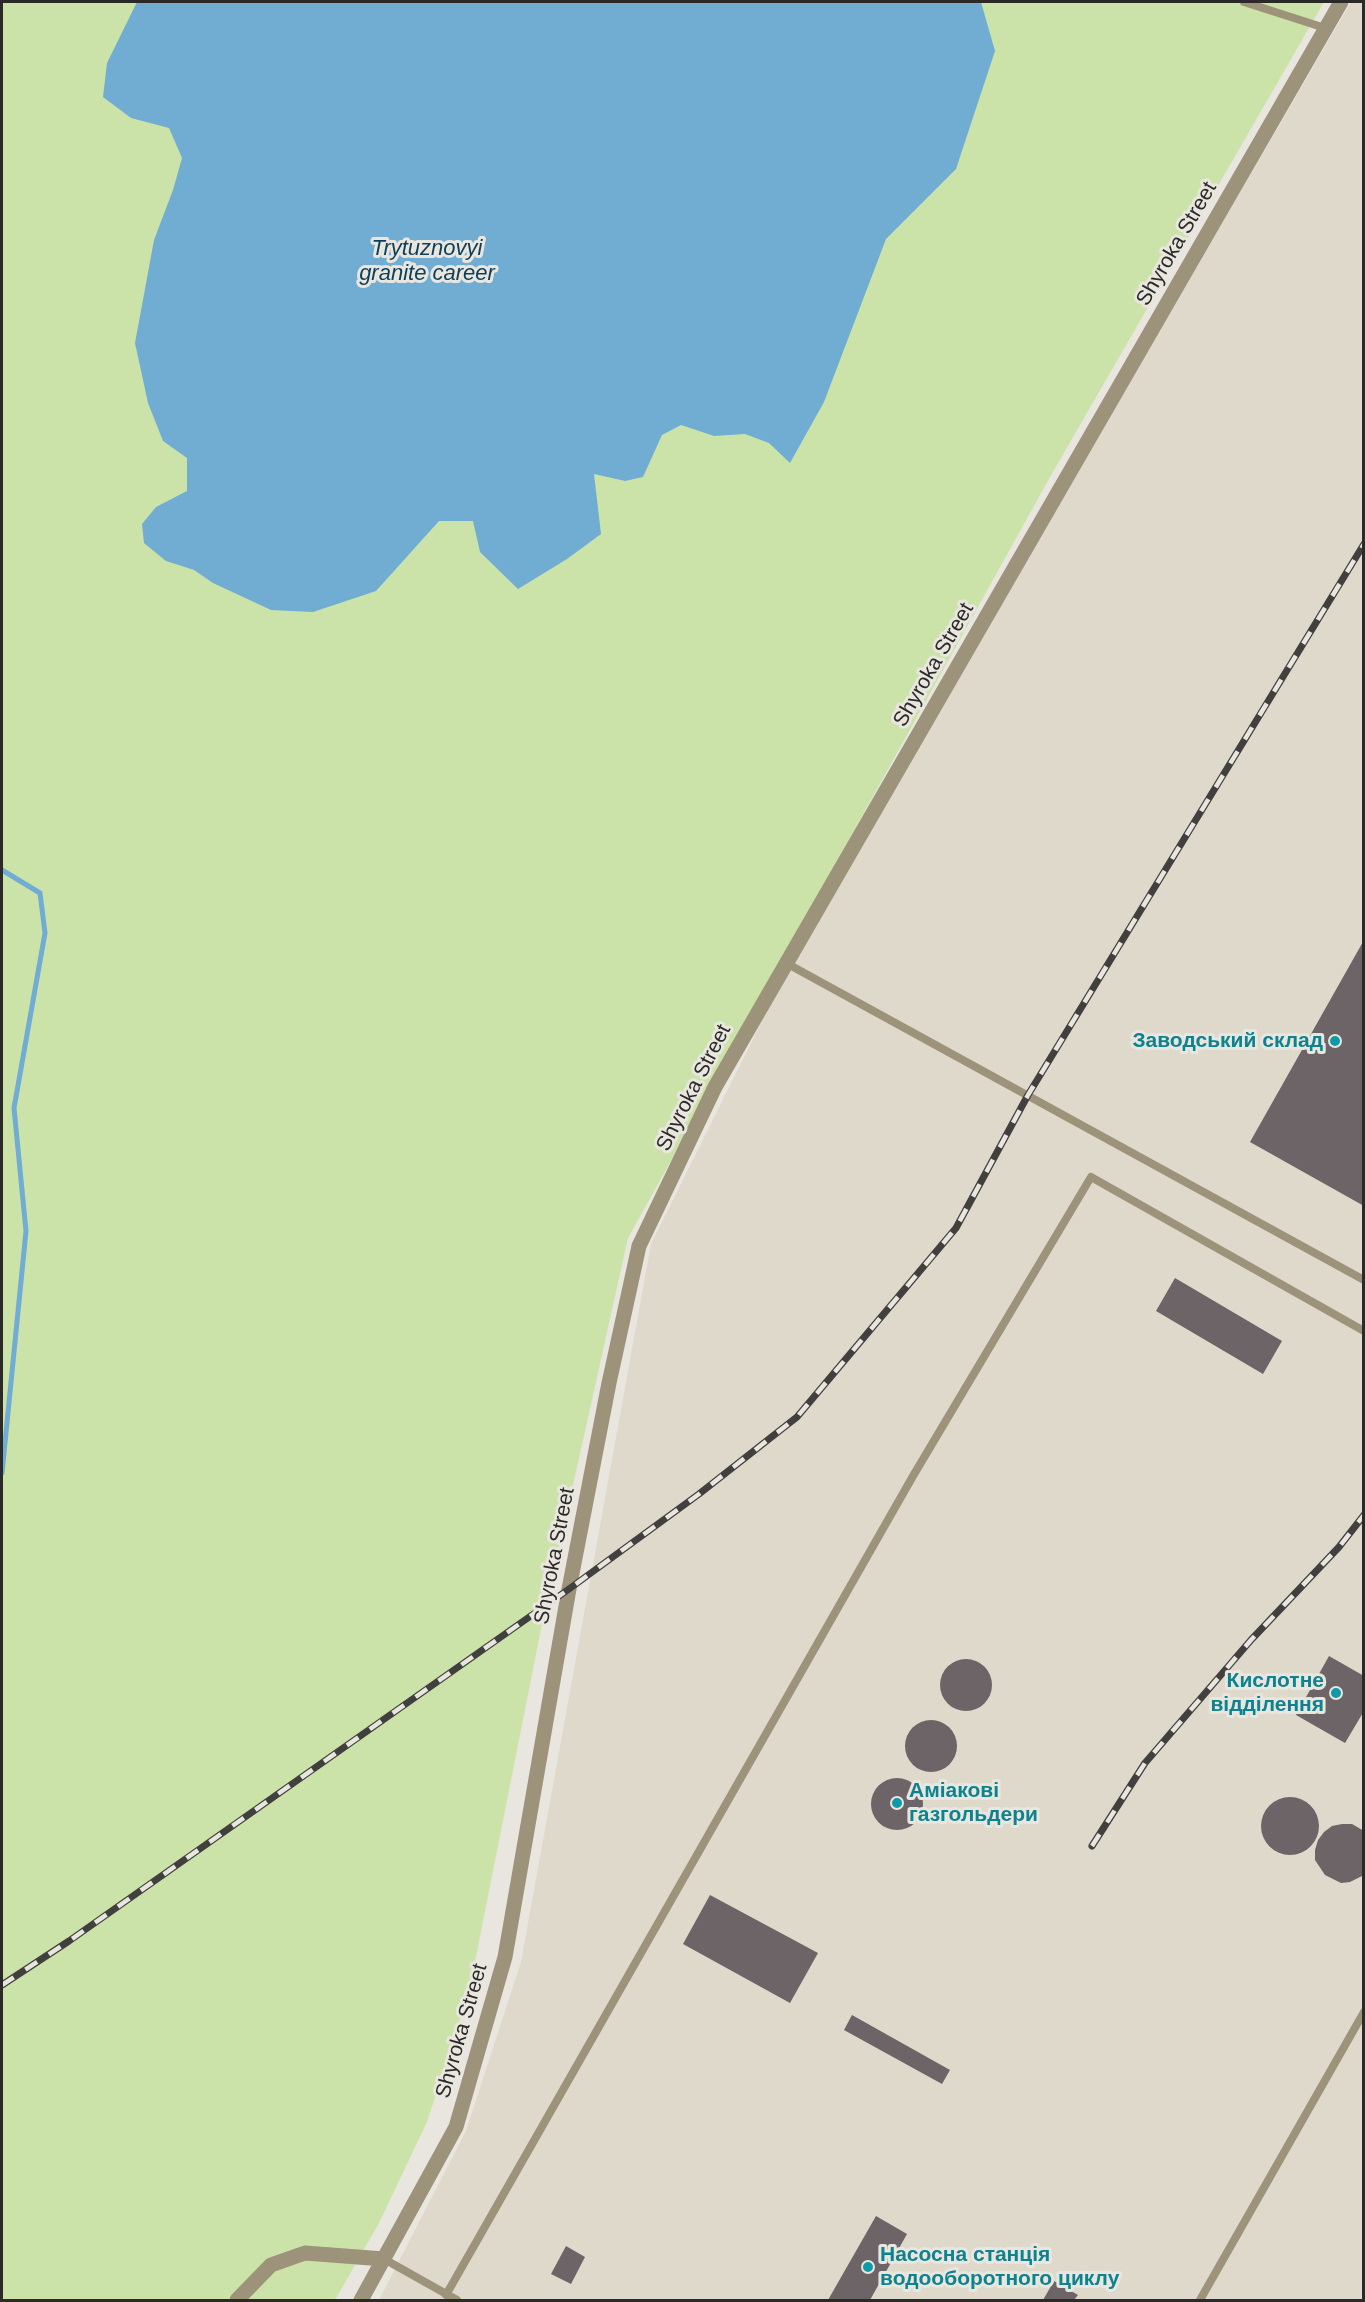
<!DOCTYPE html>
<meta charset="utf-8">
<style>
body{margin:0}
#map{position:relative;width:1365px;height:2302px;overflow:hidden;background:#e8e6de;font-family:Arial,sans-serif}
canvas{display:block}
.frame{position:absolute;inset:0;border:3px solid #2b2a28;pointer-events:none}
</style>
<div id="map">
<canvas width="1365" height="2302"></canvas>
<div class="frame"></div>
</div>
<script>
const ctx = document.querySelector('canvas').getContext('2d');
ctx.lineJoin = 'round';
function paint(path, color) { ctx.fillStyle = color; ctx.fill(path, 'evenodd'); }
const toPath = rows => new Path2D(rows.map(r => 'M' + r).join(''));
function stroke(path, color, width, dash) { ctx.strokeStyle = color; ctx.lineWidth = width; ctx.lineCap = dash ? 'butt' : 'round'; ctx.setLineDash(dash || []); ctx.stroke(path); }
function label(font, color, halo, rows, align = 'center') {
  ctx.font = font + ' Arial,sans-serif'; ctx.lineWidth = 6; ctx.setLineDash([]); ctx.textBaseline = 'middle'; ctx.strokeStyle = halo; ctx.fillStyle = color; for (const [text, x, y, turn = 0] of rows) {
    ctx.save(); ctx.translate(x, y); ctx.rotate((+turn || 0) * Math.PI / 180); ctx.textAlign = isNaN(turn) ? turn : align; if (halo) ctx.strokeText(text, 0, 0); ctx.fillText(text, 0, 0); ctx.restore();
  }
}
paint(toPath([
 [1351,2,1363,2,1363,2300,379,2300,466,2131,521,1962,651,1244,785,975]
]), '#ded9cb');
paint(toPath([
 [2,2,1324,2,1050,477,628,1238,541,1629,469,1992,427,2122,379,2223,335,2300,2,2300]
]), '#cbe3a8');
paint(toPath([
 [137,2,981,2,995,51,956,169,886,239,824,402,790,463,769,443,745,434,714,436,681,425,662,435,643,477,625,481,594,474,601,534,567,559,518,589,480,552,473,521,439,521,376,591,313,612,271,610,213,583,194,570,166,561,144,543,142,524,156,507,187,491,187,458,163,441,148,403,135,343,154,240,173,190,182,158,169,128,131,118,103,97,107,63]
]), '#71add2');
stroke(toPath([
 [2,870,40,893,45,933,14,1108,26,1231,2,1473]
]), '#71add2', 5);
paint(toPath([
 [1364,940,1364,1206,1250,1142],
 [1175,1278,1282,1341,1263,1374,1156,1311],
 [1329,1656,1364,1676,1364,1711,1345,1743,1296,1715],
 '940 1685a26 26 0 1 1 52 0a26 26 0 1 1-52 0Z',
 '905 1746a26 26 0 1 1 52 0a26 26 0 1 1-52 0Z',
 '871 1804a26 26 0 1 1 52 0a26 26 0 1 1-52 0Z',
 '1261 1826a29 29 0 1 1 58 0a29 29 0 1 1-58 0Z',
 [1342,1824,1352,1824,1364,1831,1364,1875,1350,1882,1341,1883,1325,1875,1315,1860,1315,1850,1318,1840,1324,1832,1332,1826],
 [710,1895,818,1953,790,2003,683,1944],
 [852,2015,950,2070,942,2084,844,2030],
 [876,2216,907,2234,870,2300,828,2300],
 [566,2246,585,2257,571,2284,551,2274],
 [1054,2281,1078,2295,1074,2300,1043,2300]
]), '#6c6466');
stroke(toPath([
 [1244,2,1325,28],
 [786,963,1364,1280],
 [384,2259,457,2300],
 [446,2295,913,1476,1091,1177,1364,1331],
 [1200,2300,1364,2012]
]), '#9d927a', 8);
stroke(toPath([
 [237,2300,271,2265,305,2253,384,2259],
 [361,2300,456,2127,505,1957,569,1589,609,1383,639,1246,715,1087,1341,2]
]), '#9d927a', 15);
const rail = toPath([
 [1092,1846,1145,1763,1251,1640,1339,1547,1364,1515],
 [2,1985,69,1941,569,1589,699,1494,797,1417,956,1228,1028,1095,1364,544]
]);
stroke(rail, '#41403e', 7);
stroke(rail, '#e8e6de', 4.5, [14]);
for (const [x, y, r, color] of [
 [1335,1041,6,"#0f9aa8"],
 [1336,1693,6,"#0f9aa8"],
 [897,1803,6,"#0f9aa8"],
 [868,2267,6,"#0f9aa8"]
]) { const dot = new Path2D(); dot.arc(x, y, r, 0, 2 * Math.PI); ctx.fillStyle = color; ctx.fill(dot); stroke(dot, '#e8e6de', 2); }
label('21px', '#2b2a28', '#e8e6de', [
 ["Shyroka Street",1177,244,-60],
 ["Shyroka Street",934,665,-60],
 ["Shyroka Street",694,1088,-63],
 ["Shyroka Street",555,1556,-79],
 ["Shyroka Street",462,2031,-74]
]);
label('bold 21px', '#0d838f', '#e8e6de', [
 ["Заводський склад",1323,1041],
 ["Кислотне",1324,1681],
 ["відділення",1324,1705],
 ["Аміакові",909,1791,"left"],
 ["газгольдери",909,1815,"left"],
 ["Насосна станція",880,2255,"left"],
 ["водооборотного циклу",880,2279,"left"]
], 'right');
label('italic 22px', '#0e3f59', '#e8e6de', [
 ["Trytuznovyi",427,249],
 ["granite career",427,274]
]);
</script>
